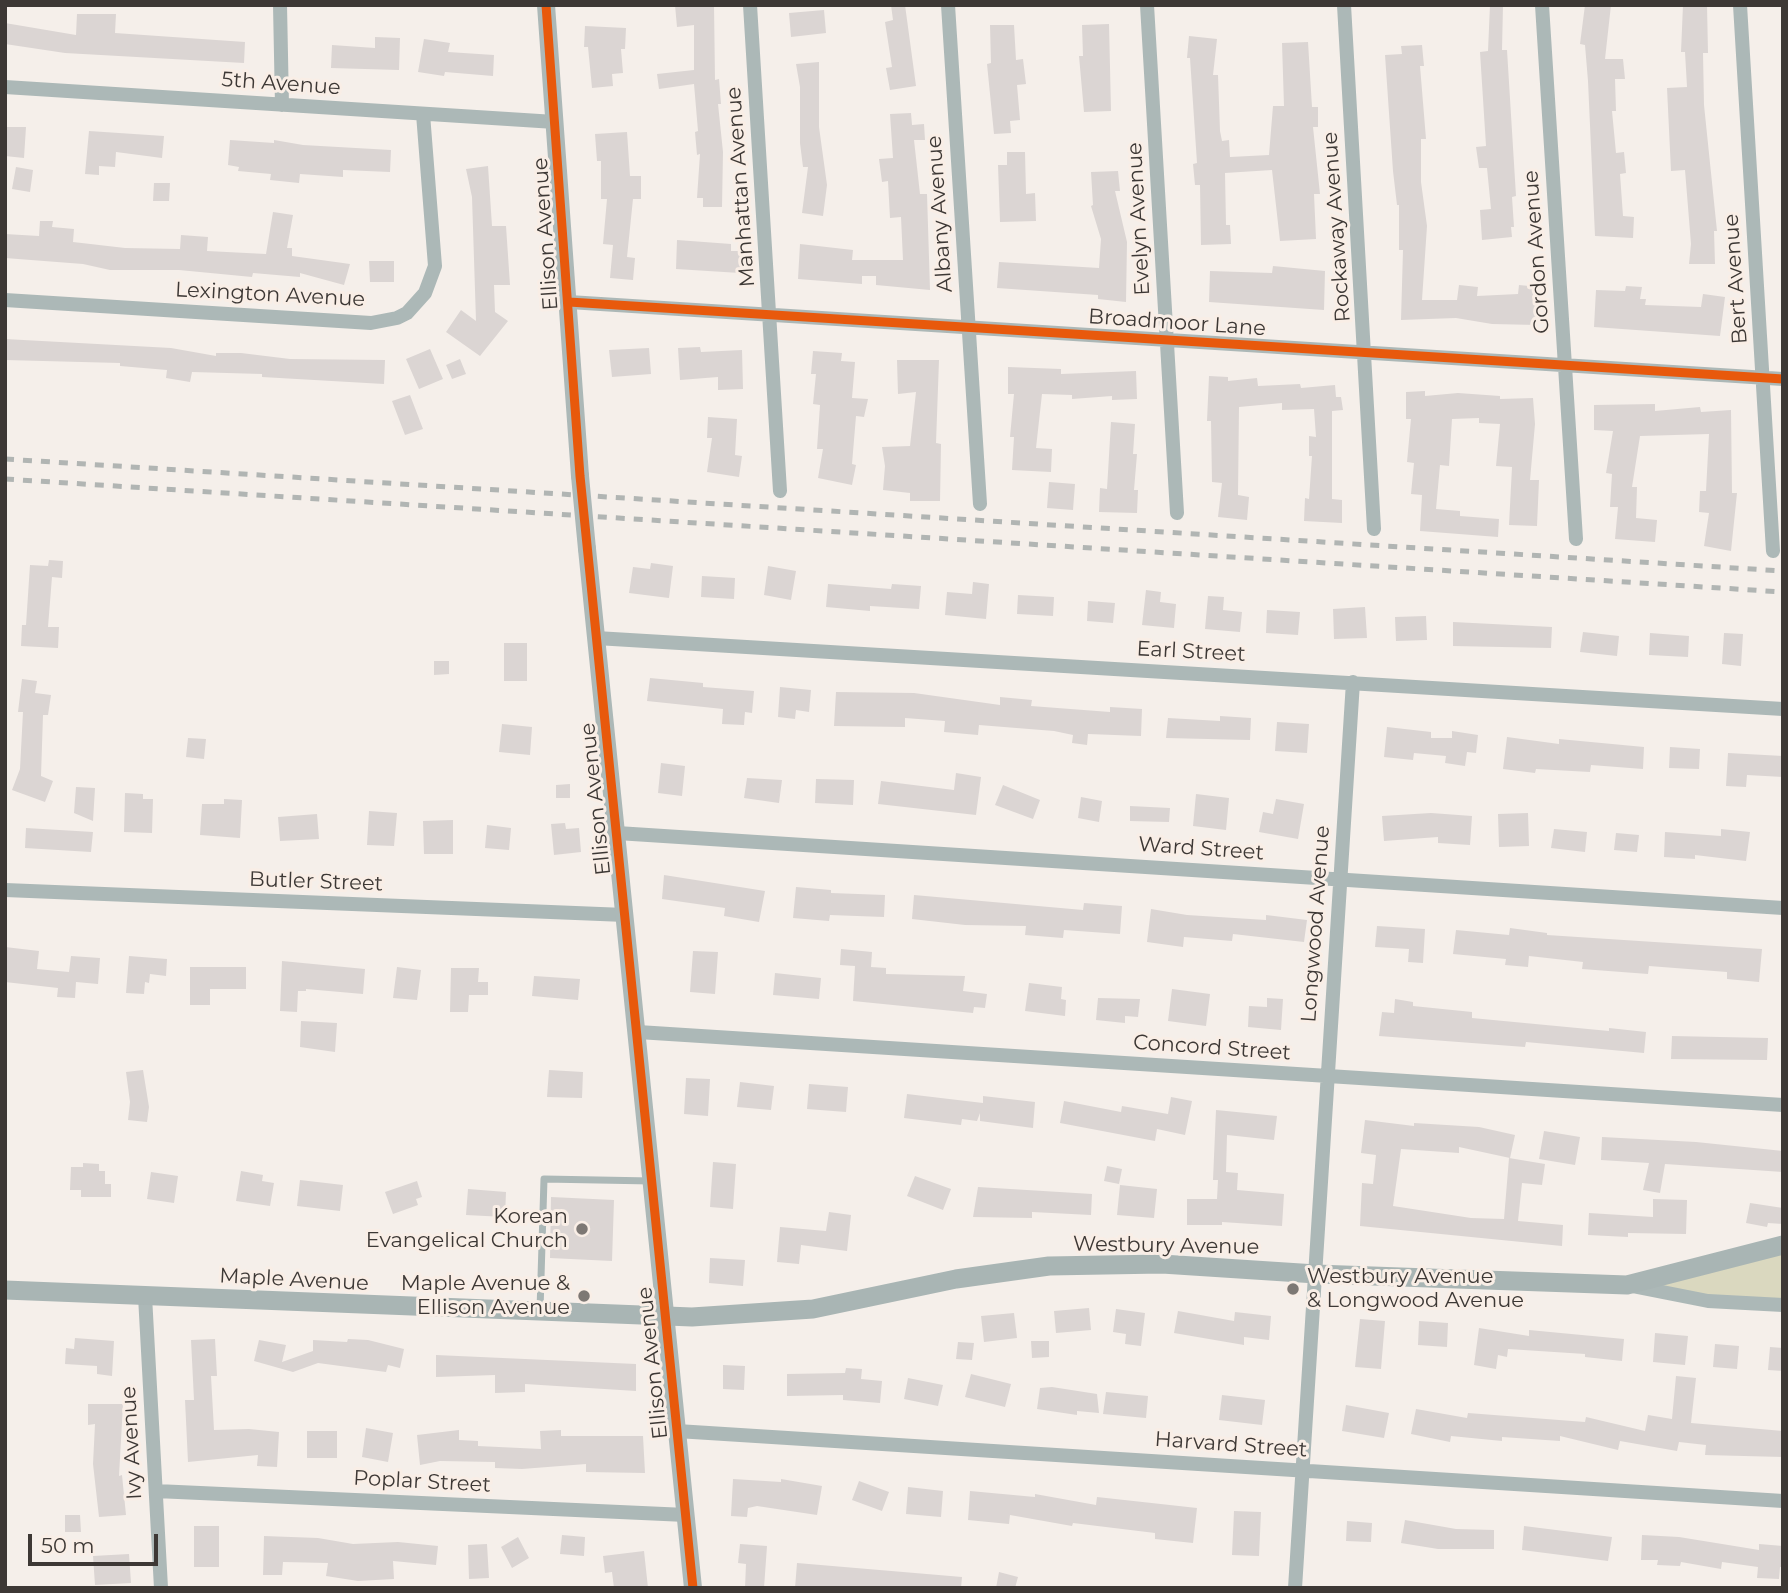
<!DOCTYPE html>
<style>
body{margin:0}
#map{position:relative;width:1788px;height:1593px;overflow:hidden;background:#f5efea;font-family:Montserrat,sans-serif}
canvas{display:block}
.frame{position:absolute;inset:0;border:7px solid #3d3835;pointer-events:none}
.scale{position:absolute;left:28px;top:1534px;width:130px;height:32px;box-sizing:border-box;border:4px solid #3d3835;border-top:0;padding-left:9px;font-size:21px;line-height:24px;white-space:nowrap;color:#3d3835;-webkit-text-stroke:5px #f9eee6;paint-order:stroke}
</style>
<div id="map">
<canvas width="1788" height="1593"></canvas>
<div class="frame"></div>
<div class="scale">50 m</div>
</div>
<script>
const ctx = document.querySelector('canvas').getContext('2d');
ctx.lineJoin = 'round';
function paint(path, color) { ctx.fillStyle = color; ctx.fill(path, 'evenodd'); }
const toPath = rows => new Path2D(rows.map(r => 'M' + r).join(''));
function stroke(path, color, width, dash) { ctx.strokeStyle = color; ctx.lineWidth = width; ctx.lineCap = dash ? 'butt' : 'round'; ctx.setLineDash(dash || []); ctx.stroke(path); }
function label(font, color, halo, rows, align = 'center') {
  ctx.font = font + ' Montserrat,sans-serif'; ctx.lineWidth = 6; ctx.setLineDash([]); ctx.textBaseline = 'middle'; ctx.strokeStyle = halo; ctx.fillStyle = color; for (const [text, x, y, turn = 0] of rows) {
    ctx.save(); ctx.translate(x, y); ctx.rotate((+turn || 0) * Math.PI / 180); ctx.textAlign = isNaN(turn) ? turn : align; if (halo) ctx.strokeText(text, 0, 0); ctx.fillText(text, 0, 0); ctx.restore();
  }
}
paint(toPath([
 [1783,1251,1783,1301,1707,1297,1649,1284]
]), '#dad8bf');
paint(toPath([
 [675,5,714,5,715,80,719,79,721,104,718,104,723,152,722,207,703,207,703,198,697,198,700,154,697,155,695,132,698,131,694,84,659,89,657,74,694,70,694,25,677,27],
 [891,5,905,5,916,86,890,90,886,68,892,67,885,22,893,20],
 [1490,5,1503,5,1502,50,1507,50,1516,196,1512,197,1514,227,1511,227,1512,237,1482,240,1480,210,1491,209,1487,168,1479,168,1476,147,1486,146,1480,52,1488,51],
 [1585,5,1611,5,1605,59,1623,59,1625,79,1615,79,1616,111,1612,111,1616,153,1624,152,1626,173,1620,174,1623,216,1634,217,1633,238,1595,236,1588,81,1585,45,1580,44],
 [1683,5,1707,5,1708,53,1703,53,1704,105,1717,231,1714,231,1715,264,1689,264,1691,244,1685,170,1671,171,1667,88,1687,87,1685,52,1681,52],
 [824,10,826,33,791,37,789,13],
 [77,14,116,14,115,33,245,42,244,63,65,53,5,44,5,23,76,35],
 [1109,24,1111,111,1084,112,1079,56,1083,56,1082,25],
 [990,25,1014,25,1016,60,1023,59,1026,84,1017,85,1020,120,1010,121,1011,133,994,134,987,64,991,63],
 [585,26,626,28,625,49,621,49,623,73,612,74,613,86,592,88,588,47,584,47],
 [1189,36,1217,39,1213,75,1218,75,1220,131,1222,141,1229,140,1230,157,1269,155,1273,106,1284,106,1282,43,1308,42,1312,107,1318,107,1318,127,1313,127,1320,194,1314,194,1316,239,1280,241,1272,170,1225,173,1226,225,1230,225,1231,244,1201,245,1200,185,1195,185,1193,164,1197,163,1190,58,1187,58],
 [375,37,400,38,399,70,331,68,332,45,375,48],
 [424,39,450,43,448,52,494,55,493,76,445,72,444,76,418,72],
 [1422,45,1424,66,1420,66,1426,139,1421,139,1421,182,1427,226,1422,300,1457,300,1459,285,1478,287,1477,296,1518,294,1519,285,1539,287,1537,325,1492,324,1456,318,1401,320,1403,250,1399,250,1399,205,1397,205,1393,171,1385,55,1402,54,1401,46],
 [819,62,819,127,827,185,823,216,802,213,808,167,803,167,800,143,800,87,796,64],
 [911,113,912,125,924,124,925,140,914,140,920,194,927,194,930,290,876,285,876,276,862,276,862,284,798,279,800,244,853,250,852,260,903,260,901,217,890,218,888,181,882,182,879,159,893,158,890,114],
 [5,127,26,127,24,158,5,156],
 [89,131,164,136,162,158,116,152,115,167,99,166,99,175,85,174],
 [627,132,630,176,641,176,641,199,633,199,627,257,635,258,633,280,610,278,613,245,603,244,607,199,601,199,601,161,597,161,595,134],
 [230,140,274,143,274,140,303,145,391,150,390,172,343,170,343,177,300,174,299,183,270,180,271,174,238,171,239,167,228,165],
 [1007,152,1025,152,1026,194,1035,193,1036,221,1000,222,998,165,1007,165],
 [488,166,492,226,506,226,510,285,494,285,495,312,508,321,480,356,446,332,461,310,476,321,472,197,466,169],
 [16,167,33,170,30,192,12,189],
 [1118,171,1120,191,1115,191,1127,242,1126,302,1098,299,1098,295,997,288,999,262,1099,268,1101,239,1091,206,1093,205,1091,172],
 [154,183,170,183,169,201,153,201],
 [273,212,293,215,287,248,292,248,292,256,350,264,344,285,300,273,300,277,253,273,252,277,179,270,110,270,83,264,5,258,5,234,39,236,40,221,53,221,52,227,74,229,73,242,125,248,180,249,181,235,208,237,207,251,266,254],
 [677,240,731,244,731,251,740,251,740,273,676,269],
 [369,261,394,261,394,282,370,282],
 [1273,266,1325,271,1324,310,1209,302,1210,271,1272,273],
 [1626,286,1642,287,1640,299,1646,299,1645,305,1701,307,1703,294,1725,297,1720,336,1594,327,1596,290,1625,291],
 [5,339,171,348,216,356,216,353,241,353,290,359,385,360,384,384,262,377,262,374,192,372,190,382,166,378,167,370,120,366,120,363,5,360],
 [700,347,701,352,742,350,743,389,718,390,718,377,680,380,678,348],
 [649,348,651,374,612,377,609,350],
 [430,349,443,379,419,389,406,359],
 [813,351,842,353,841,361,855,362,852,398,868,399,864,417,856,416,852,464,856,465,852,485,818,478,823,449,817,449,820,405,813,404,816,374,811,374],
 [460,359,466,374,452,379,446,365],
 [897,360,939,360,936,443,941,444,940,501,910,501,910,493,883,490,885,466,882,447,910,446,916,392,898,394],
 [1008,367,1061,369,1061,374,1136,371,1137,399,1112,400,1112,396,1072,399,1072,395,1042,394,1036,448,1052,449,1051,472,1012,470,1014,437,1010,437,1014,394,1008,394],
 [1209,376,1228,377,1228,381,1257,378,1258,386,1300,384,1301,388,1335,385,1336,397,1341,397,1343,410,1332,411,1332,499,1342,500,1342,523,1304,521,1305,498,1309,499,1312,456,1309,456,1309,436,1316,437,1314,409,1282,410,1282,403,1239,407,1238,495,1249,497,1247,520,1218,517,1222,483,1212,482,1211,421,1207,421],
 [1425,391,1425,396,1458,393,1500,396,1500,399,1533,398,1535,424,1530,480,1539,480,1537,526,1509,525,1512,467,1496,466,1500,424,1479,423,1479,418,1452,419,1449,466,1440,465,1436,509,1460,511,1460,516,1499,519,1498,537,1420,531,1422,495,1411,494,1414,463,1407,462,1411,419,1406,419,1406,392],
 [410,395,423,429,405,435,392,401],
 [1655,404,1655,411,1700,407,1701,412,1731,410,1732,493,1737,493,1731,551,1704,546,1709,513,1699,512,1700,491,1706,491,1709,434,1640,436,1632,487,1637,487,1636,518,1657,520,1655,542,1615,539,1618,507,1610,507,1612,474,1606,473,1613,431,1594,430,1594,405],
 [708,417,737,419,735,455,742,456,739,477,707,472,712,438,707,438],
 [1111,422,1135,424,1133,454,1137,454,1134,490,1138,490,1137,513,1099,512,1100,488,1107,489],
 [1049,482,1075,484,1073,510,1047,508],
 [49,560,63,561,62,578,52,577,48,627,59,627,58,648,21,646,22,625,26,625,30,565,48,566],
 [651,563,673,566,669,598,629,593,633,567,650,569],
 [768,566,796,571,791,600,764,595],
 [702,576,735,578,734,599,701,597],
 [973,582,989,584,986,619,945,615,947,592,972,594],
 [828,584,891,589,892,584,921,586,919,609,870,606,870,611,826,607],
 [1146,590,1161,592,1160,602,1176,604,1174,628,1142,625],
 [1018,595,1054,597,1053,616,1017,614],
 [1208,596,1224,597,1223,610,1242,612,1240,632,1205,629],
 [1088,601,1115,603,1113,623,1087,621],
 [1365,607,1367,638,1334,639,1333,609],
 [1267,610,1300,612,1298,635,1266,633],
 [1426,616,1427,640,1396,641,1395,617],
 [1453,622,1552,627,1551,648,1453,646],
 [1583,632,1619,636,1617,656,1580,652],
 [1650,633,1689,636,1688,657,1649,655],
 [1724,633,1743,634,1741,666,1722,664],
 [504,643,527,643,527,681,504,681],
 [434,661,449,661,449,674,434,675],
 [650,678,703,683,703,687,754,691,752,713,745,712,744,725,722,724,723,709,647,701],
 [22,679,37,681,35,693,51,695,48,715,43,715,41,776,53,781,45,802,12,790,20,769,23,712,18,712],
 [780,687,811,690,809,712,796,710,795,719,778,717],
 [836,692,914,693,1000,705,1000,697,1032,700,1031,706,1110,712,1110,707,1142,709,1141,736,1088,734,1087,745,1072,743,1073,735,1054,731,979,725,978,735,944,732,945,721,905,718,905,727,834,726],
 [1220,716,1251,718,1250,740,1166,738,1168,718,1220,721],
 [1277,722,1309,724,1307,753,1275,751],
 [502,724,532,727,530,755,499,752],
 [1387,727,1431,732,1431,738,1452,738,1452,731,1478,735,1476,753,1467,752,1465,766,1445,763,1446,756,1414,753,1413,760,1384,757],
 [1507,737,1559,744,1559,739,1644,747,1643,769,1591,765,1590,772,1536,769,1535,773,1503,769],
 [188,738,206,739,204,759,186,757],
 [1670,747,1700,749,1699,769,1669,768],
 [1728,753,1783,756,1783,777,1747,775,1746,787,1726,786],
 [661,763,685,766,682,796,658,793],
 [956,773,981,777,976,815,878,804,881,781,954,790],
 [747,778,782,780,779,803,744,798],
 [816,779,854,780,853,805,815,803],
 [570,784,570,798,556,798,556,785],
 [1003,785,1040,800,1033,819,995,805],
 [76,787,95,788,93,821,74,813],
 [125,793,143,794,143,799,153,799,152,833,124,832],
 [1196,794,1229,798,1226,830,1193,826],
 [1081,797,1102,801,1099,822,1078,818],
 [224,799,242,800,240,838,200,835,202,804,224,804],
 [1276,799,1304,804,1298,839,1259,832,1263,812,1273,814],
 [1130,806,1170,808,1169,822,1130,821],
 [369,811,397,813,394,846,367,845],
 [1431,813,1472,816,1470,845,1438,843,1438,837,1384,841,1382,816],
 [1528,813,1529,846,1499,847,1498,814],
 [317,814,319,839,280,841,278,817],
 [453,820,453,854,424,854,423,821],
 [565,823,566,829,579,828,581,852,554,855,551,824],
 [487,825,511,828,509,850,485,848],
 [26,828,93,832,91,852,25,848],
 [1554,829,1587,832,1585,852,1551,848],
 [1721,829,1750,832,1746,861,1695,855,1695,859,1664,857,1665,832,1721,836],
 [1616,833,1639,835,1637,852,1614,850],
 [664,875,765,891,759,922,724,916,725,908,662,899],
 [796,887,831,890,831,893,885,895,884,917,830,915,829,921,793,918],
 [914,895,1083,910,1084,903,1122,906,1120,934,1064,930,1063,938,1025,935,1026,926,965,925,912,919],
 [1151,909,1187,915,1266,920,1266,915,1307,920,1304,942,1233,934,1232,941,1184,937,1183,947,1147,942],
 [1377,926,1425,929,1423,963,1408,962,1409,949,1375,947],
 [1510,928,1547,933,1547,935,1762,949,1759,982,1727,979,1727,972,1649,966,1648,974,1582,969,1583,962,1529,956,1528,967,1505,965,1506,959,1453,954,1456,930,1509,935],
 [5,947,39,951,37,969,69,972,71,956,100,958,98,984,76,982,75,998,57,997,58,988,5,982],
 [841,949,872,952,871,967,886,968,886,974,965,976,963,991,987,994,985,1008,974,1007,973,1013,853,1001,855,966,840,965],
 [693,951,718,952,715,994,690,992],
 [129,956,167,959,166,976,150,974,149,983,145,982,144,994,126,993],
 [282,961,365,969,363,994,306,989,306,991,298,991,297,1012,280,1011],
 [190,967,246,967,246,989,210,989,210,1005,190,1005],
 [397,967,421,970,417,1000,393,998],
 [451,968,479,968,478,982,488,982,488,995,469,995,468,1012,450,1012],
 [775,973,821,978,819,999,773,995],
 [534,976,580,979,578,1000,532,996],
 [1029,983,1062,987,1061,999,1066,1000,1065,1016,1025,1011],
 [1172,989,1210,994,1206,1026,1168,1021],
 [1098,998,1140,999,1138,1017,1125,1016,1125,1023,1096,1020],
 [1267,998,1283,999,1281,1030,1248,1027,1249,1006,1267,1007],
 [1395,999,1413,1002,1413,1006,1472,1012,1472,1018,1609,1031,1609,1028,1646,1032,1644,1053,1526,1042,1525,1047,1379,1036,1382,1012,1394,1013],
 [301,1021,337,1023,335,1052,300,1047],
 [1672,1036,1768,1038,1767,1060,1671,1059],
 [143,1070,149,1107,147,1122,128,1120,130,1102,126,1072],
 [549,1070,583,1072,582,1098,547,1097],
 [686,1078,710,1079,708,1116,684,1114],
 [740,1082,774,1086,771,1110,737,1107],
 [809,1084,848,1087,846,1112,807,1109],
 [907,1094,983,1103,983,1096,1035,1102,1033,1128,980,1121,980,1113,977,1121,962,1119,961,1125,904,1118],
 [1171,1097,1192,1101,1185,1135,1157,1129,1155,1141,1060,1123,1064,1101,1121,1112,1122,1106,1168,1114],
 [1216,1110,1277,1116,1274,1140,1227,1135,1226,1172,1238,1173,1237,1190,1284,1194,1282,1226,1222,1222,1222,1225,1187,1225,1187,1199,1217,1199,1218,1180,1213,1180],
 [1365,1120,1414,1126,1414,1123,1479,1127,1515,1135,1510,1158,1459,1147,1459,1153,1401,1149,1393,1206,1471,1218,1504,1219,1509,1158,1545,1164,1542,1185,1522,1183,1518,1221,1563,1225,1562,1246,1360,1226,1362,1183,1373,1184,1376,1155,1361,1153],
 [1544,1131,1580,1137,1575,1165,1539,1159],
 [1602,1137,1696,1142,1783,1151,1783,1172,1665,1164,1660,1193,1643,1190,1649,1163,1601,1160],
 [713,1162,736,1164,733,1209,710,1207],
 [83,1163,99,1164,99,1171,105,1171,105,1184,111,1184,111,1197,81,1197,81,1190,70,1190,71,1167,83,1167],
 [1107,1166,1122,1169,1119,1184,1104,1181],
 [241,1171,263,1175,262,1181,274,1183,270,1206,236,1201],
 [151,1172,178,1176,174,1203,147,1199],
 [915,1176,951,1189,943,1210,907,1196],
 [300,1180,343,1185,340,1211,297,1206],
 [417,1181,422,1197,416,1199,418,1205,393,1214,385,1192],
 [1120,1185,1157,1189,1154,1218,1117,1215],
 [978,1187,1092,1194,1091,1215,1032,1212,1032,1218,973,1217],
 [468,1189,506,1192,505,1217,466,1215],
 [551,1197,614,1200,612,1261,550,1258],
 [1653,1199,1687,1200,1686,1234,1628,1233,1628,1237,1588,1235,1589,1213,1653,1217],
 [1750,1203,1783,1208,1783,1224,1768,1223,1767,1227,1746,1223],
 [829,1212,851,1215,847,1251,801,1245,799,1264,777,1262,780,1227,826,1231],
 [710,1258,745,1260,743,1286,709,1283],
 [1089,1308,1091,1330,1056,1333,1054,1311],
 [1116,1309,1145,1313,1141,1346,1125,1344,1126,1334,1113,1332],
 [1178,1311,1234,1321,1235,1312,1271,1316,1269,1340,1244,1337,1244,1345,1174,1333],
 [1014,1313,1017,1338,984,1342,981,1316],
 [1360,1319,1385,1321,1381,1369,1355,1367],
 [1419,1321,1448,1323,1447,1347,1418,1345],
 [1479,1328,1529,1336,1529,1330,1624,1339,1622,1361,1585,1357,1585,1354,1508,1349,1507,1357,1498,1355,1496,1369,1474,1365],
 [1655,1333,1688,1336,1685,1365,1653,1362],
 [75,1338,114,1341,112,1376,97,1374,97,1366,65,1364,66,1348,74,1349],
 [215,1339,217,1376,211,1376,214,1430,249,1429,279,1432,277,1467,257,1466,258,1455,188,1462,185,1400,194,1400,191,1340],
 [348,1339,368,1340,404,1349,400,1368,388,1365,386,1372,318,1363,293,1372,254,1361,259,1340,286,1345,282,1362,313,1351,313,1340,347,1342],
 [1031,1341,1049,1341,1049,1357,1032,1358],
 [958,1342,974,1343,972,1360,956,1359],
 [1715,1344,1739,1346,1737,1369,1713,1367],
 [1770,1347,1783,1348,1783,1371,1768,1370],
 [436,1355,636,1364,636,1391,525,1384,525,1392,495,1393,495,1375,436,1377],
 [723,1365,745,1366,744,1390,723,1389],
 [846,1368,862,1369,861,1379,882,1381,880,1403,843,1400,843,1395,787,1396,787,1374,845,1373],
 [971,1374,1011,1384,1005,1407,965,1397],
 [1676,1376,1696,1378,1691,1423,1783,1431,1783,1457,1705,1455,1706,1445,1679,1442,1677,1451,1620,1441,1618,1450,1560,1436,1560,1441,1502,1437,1502,1441,1451,1436,1450,1442,1411,1434,1416,1409,1467,1418,1468,1413,1585,1422,1586,1417,1645,1431,1648,1415,1672,1419],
 [908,1378,943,1385,938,1406,904,1399],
 [1052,1387,1097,1394,1099,1413,1077,1411,1077,1415,1037,1409,1040,1388],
 [1106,1392,1148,1396,1146,1418,1103,1414],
 [1222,1395,1265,1400,1262,1425,1219,1420],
 [88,1404,123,1404,119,1476,122,1475,126,1515,99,1517,93,1464,95,1424,88,1425],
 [1346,1405,1389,1413,1384,1438,1342,1431],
 [366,1428,393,1433,388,1462,362,1457],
 [459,1430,459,1440,478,1441,478,1446,541,1449,540,1431,561,1430,561,1436,643,1436,645,1473,586,1472,586,1464,522,1469,495,1468,495,1462,440,1461,420,1465,417,1435],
 [307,1431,337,1431,337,1458,307,1458],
 [733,1479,781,1482,781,1479,822,1486,817,1515,757,1506,748,1508,747,1517,731,1516],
 [859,1481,889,1492,882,1511,852,1500],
 [908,1487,943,1491,941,1517,906,1514],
 [970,1491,1035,1497,1035,1494,1096,1505,1097,1497,1197,1508,1193,1543,1155,1539,1155,1533,1073,1523,1072,1526,1010,1515,1009,1524,968,1520],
 [1234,1511,1261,1512,1259,1556,1232,1555],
 [65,1515,80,1515,81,1532,65,1532],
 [1405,1520,1456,1529,1494,1530,1494,1549,1438,1549,1401,1543],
 [1347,1521,1372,1523,1371,1542,1346,1541],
 [194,1526,219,1526,219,1567,194,1567],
 [1524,1526,1612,1537,1608,1561,1522,1550],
 [562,1535,585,1537,584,1556,560,1554],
 [1642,1535,1679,1537,1759,1550,1759,1544,1783,1546,1783,1567,1780,1567,1779,1579,1757,1578,1758,1567,1722,1562,1721,1569,1681,1562,1680,1566,1657,1565,1658,1560,1641,1560],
 [264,1536,318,1538,353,1544,398,1542,438,1546,436,1565,393,1561,394,1579,358,1581,326,1576,328,1563,283,1562,282,1575,263,1575],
 [518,1537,529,1558,512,1568,501,1547],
 [487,1544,489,1578,469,1579,468,1545],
 [740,1544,767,1546,764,1588,745,1588,746,1564,738,1563],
 [644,1551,648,1588,614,1588,612,1572,605,1573,603,1556],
 [129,1554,131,1583,95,1585,93,1556],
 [797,1563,962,1577,961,1588,795,1588],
 [999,1572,1018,1577,1015,1588,996,1588]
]), '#dbd5d3');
stroke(toPath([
 [540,1310,544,1179,652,1181]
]), '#acb8b7', 7);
stroke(toPath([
 [280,5,282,105],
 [750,5,780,491],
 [948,5,980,504],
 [1147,5,1177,513],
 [1344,5,1374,529],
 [1542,5,1576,539],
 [1740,5,1773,551],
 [5,87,555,122],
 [5,300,371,323,397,318,407,313,425,293,435,266,423,114],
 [569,302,1783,379],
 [596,638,1783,709],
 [617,833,1783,908],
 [5,890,625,915],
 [638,1032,1783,1105],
 [1632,1286,1708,1301,1783,1305],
 [145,1296,161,1588],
 [677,1431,1783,1501],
 [156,1491,686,1515],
 [1295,1588,1353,682]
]), '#acb8b7', 14);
stroke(toPath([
 [546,5,580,476],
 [587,549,693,1588]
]), '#acb8b7', 18);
stroke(toPath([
 [5,1290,692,1317,813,1309,956,1279,1049,1266,1162,1264,1316,1274,1627,1285,1783,1245]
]), '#a9b5b4', 19);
stroke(toPath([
 [5,459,1783,571],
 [5,479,1783,592]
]), '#b1b5b3', 5, [9, 9]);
stroke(toPath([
 [580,476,587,549]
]), '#acb8b7', 18);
stroke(toPath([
 [546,5,580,476,693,1588],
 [569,302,1783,379]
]), '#e8590c', 9);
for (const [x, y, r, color] of [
 [582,1229,7,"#7d7874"],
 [1293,1289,7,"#7d7874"],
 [584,1296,7,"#7d7874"]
]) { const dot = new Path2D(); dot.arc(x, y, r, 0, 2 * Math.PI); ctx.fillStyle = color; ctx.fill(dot); stroke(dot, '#f9eee6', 2.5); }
label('21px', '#3d3835', '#f9eee6', [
 ["5th Avenue",281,84,4],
 ["Manhattan Avenue",741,187,-94],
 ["Albany Avenue",940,214,-94],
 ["Evelyn Avenue",1139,219,-93],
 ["Rockaway Avenue",1337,227,-94],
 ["Ellison Avenue",546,234,-94],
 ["Gordon Avenue",1537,252,-94],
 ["Bert Avenue",1736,279,-94],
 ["Lexington Avenue",270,295,3],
 ["Broadmoor Lane",1177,323,4],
 ["Earl Street",1191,652,3],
 ["Ellison Avenue",596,799,-96],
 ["Ward Street",1201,849,4],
 ["Butler Street",316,882,2],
 ["Longwood Avenue",1316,924,-86],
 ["Concord Street",1212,1048,4],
 ["Westbury Avenue",1166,1246,1],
 ["Maple Avenue",294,1280,3],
 ["Ellison Avenue",653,1363,-96],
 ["Ivy Avenue",132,1443,-93],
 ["Harvard Street",1231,1445,4],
 ["Poplar Street",422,1482,3]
]);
label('21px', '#3d3835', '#f9eee6', [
 ["Korean",568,1217],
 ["Evangelical Church",568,1241],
 ["Westbury Avenue",1307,1277,"left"],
 ["& Longwood Avenue",1307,1301,"left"],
 ["Maple Avenue &",570,1284],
 ["Ellison Avenue",570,1308]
], 'right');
</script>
